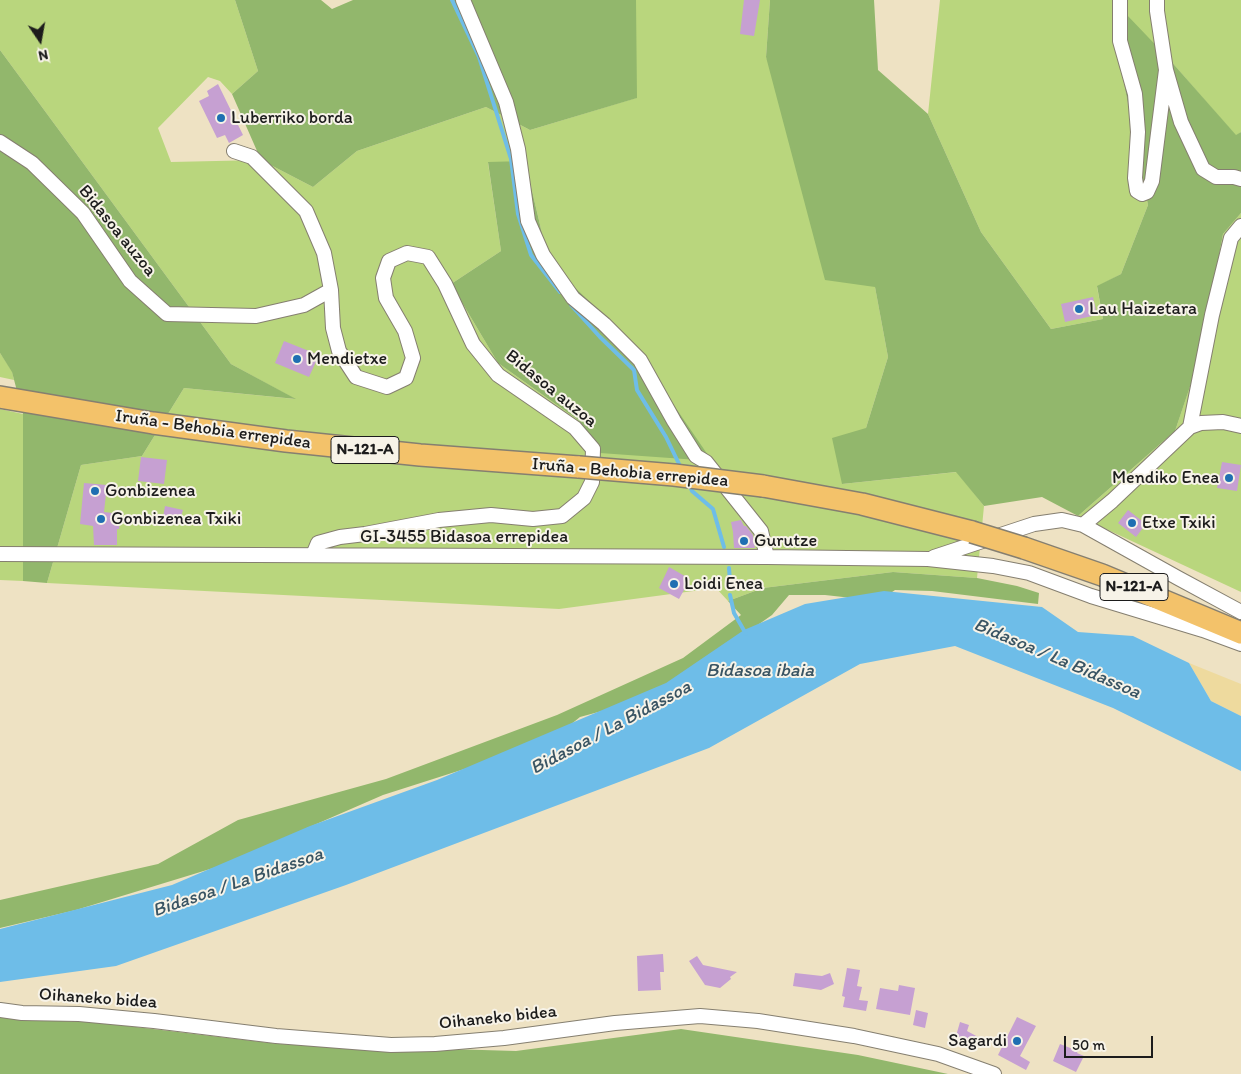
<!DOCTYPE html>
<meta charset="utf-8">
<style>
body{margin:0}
#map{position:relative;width:1241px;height:1074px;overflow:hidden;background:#eee2c3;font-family:Itim,sans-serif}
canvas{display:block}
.north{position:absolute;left:15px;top:15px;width:50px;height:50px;-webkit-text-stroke:4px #f7f3e8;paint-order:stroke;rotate:168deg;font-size:14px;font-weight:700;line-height:20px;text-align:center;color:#1c1c1c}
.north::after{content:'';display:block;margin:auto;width:18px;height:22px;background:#1c1c1c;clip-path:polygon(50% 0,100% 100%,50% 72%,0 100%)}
.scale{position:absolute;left:1064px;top:1036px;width:89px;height:22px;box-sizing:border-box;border:2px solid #1c1c1c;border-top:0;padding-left:6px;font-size:15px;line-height:18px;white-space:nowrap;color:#1c1c1c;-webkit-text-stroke:4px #f7f3e8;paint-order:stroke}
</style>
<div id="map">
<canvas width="1241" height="1074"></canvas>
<div class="north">N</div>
<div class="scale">50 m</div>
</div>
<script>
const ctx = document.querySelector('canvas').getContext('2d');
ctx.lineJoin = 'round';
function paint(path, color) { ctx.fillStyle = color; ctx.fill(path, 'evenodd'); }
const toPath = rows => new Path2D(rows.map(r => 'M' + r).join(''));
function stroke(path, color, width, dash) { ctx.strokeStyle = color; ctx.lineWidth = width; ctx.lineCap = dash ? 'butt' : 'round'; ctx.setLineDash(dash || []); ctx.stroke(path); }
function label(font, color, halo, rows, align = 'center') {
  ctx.font = font + ' Itim,sans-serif'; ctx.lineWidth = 4; ctx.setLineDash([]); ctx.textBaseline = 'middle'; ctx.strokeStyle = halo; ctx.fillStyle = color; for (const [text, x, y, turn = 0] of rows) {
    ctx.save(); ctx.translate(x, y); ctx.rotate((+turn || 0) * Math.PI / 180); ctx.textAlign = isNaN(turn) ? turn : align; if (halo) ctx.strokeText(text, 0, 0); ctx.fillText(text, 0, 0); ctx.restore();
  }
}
paint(toPath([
 [0,0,235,0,258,71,232,94,220,81,208,77,158,128,171,162,261,160,313,187,357,151,486,107,530,130,636,98,636,0,770,0,766,57,875,287,888,357,866,428,842,484,957,472,984,506,977,578,893,572,763,588,728,601,716,588,559,609,47,583,81,465,142,456,184,388,295,399,231,364,0,50],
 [525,161,549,263,600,453,578,420,498,363,451,284,501,251,488,163],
 [940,0,1241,0,1241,132,1236,136,1169,59,1113,29,1148,205,1121,274,1097,287,1103,319,1051,329,981,232,928,114],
 [1241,213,1241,592,1078,516,1175,431,1200,356,1223,234],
 [0,353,12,371,14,380,0,377],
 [0,409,23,414,23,581,0,580]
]), '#b9d67d');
paint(toPath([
 [235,0,321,0,332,9,353,0,636,0,637,98,530,130,486,107,357,151,313,187,261,160,232,94,258,71],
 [770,0,874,0,878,70,928,114,981,232,1051,329,1103,319,1097,286,1121,274,1148,205,1113,29,1126,14,1169,59,1236,135,1241,132,1241,213,1223,234,1200,357,1175,431,1078,516,1042,497,984,506,956,472,842,484,832,438,866,428,888,357,875,287,825,280,766,57],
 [0,50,231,364,296,399,184,388,142,456,81,465,47,583,23,581,23,414,12,372,0,353],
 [525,161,549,263,628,338,712,461,600,453,578,420,498,363,451,284,501,251,488,162],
 [893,572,977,578,1017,586,1039,593,1038,604,932,591,895,590,879,601,825,595,789,595,772,615,715,655,646,699,580,717,549,742,383,795,220,866,76,910,0,928,0,900,158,864,238,820,386,779,557,715,683,658,741,615,728,601,763,588],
 [0,1017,29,1020,94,1022,279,1044,516,1051,681,1029,858,1055,948,1074,0,1074]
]), '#92b76c');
paint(toPath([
 [1189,663,1241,684,1241,716,1211,701]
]), '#eeda9e');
paint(toPath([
 [884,591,1042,607,1078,632,1133,636,1189,663,1211,701,1241,716,1241,771,1113,708,955,646,860,664,709,748,346,885,116,966,0,982,0,929,172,885,310,826,437,780,666,683,744,630,805,604]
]), '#6ebde8');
stroke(toPath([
 [452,0,479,57,511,159,518,214,531,255,560,292],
 [571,305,600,337,634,370,637,390,666,437,681,468],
 [689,483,692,491,713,509,724,547],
 [729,568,730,581],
 [730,595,734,613,746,634]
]), '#6ebde8', 4);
paint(toPath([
 [744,0,760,0,754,36,740,34],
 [218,84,243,135,229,143,225,135,217,138,199,101,209,96,207,91],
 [1093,297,1097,315,1065,322,1061,304],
 [284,341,319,355,309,377,275,363],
 [141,457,167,460,164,484,138,481],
 [1222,462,1241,465,1237,491,1217,488],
 [84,483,107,485,104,512,121,514,119,529,117,529,117,545,94,545,93,526,80,524],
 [165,506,183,510,180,520,163,517],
 [1128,510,1146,524,1136,537,1118,523],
 [741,520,744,526,746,526,753,535,755,548,734,548,733,532,731,522],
 [669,567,690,579,679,599,659,588],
 [663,954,664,972,660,972,661,990,638,991,637,956],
 [697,956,703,965,737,972,730,977,731,979,720,988,705,985,689,961],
 [847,968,860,970,857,986,862,987,859,1000,868,1001,866,1011,843,1007,845,997,842,996],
 [795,973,822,976,830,973,834,984,821,990,793,986],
 [899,985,915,988,910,1015,876,1009,880,988,898,991],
 [916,1010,928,1013,925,1028,913,1025],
 [1017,1017,1036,1026,1020,1056,1030,1062,1026,1070,998,1055],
 [960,1022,969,1025,967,1031,980,1038,975,1046,956,1036],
 [1060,1044,1078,1051,1077,1053,1084,1056,1076,1072,1053,1061]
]), '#c6a0d2');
const minor = toPath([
 [463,0,506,102,518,149,528,221,543,255,573,298,604,324,640,360,674,421,696,456,706,462,761,531,767,557],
 [1120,0,1120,41,1135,94,1138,132,1135,178,1137,191,1142,194,1147,192,1152,181,1166,70],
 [1157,0,1157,11,1166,70,1181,122,1203,169,1216,177,1234,177,1241,179],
 [0,142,32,163,83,213,130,281,167,314,256,316,304,305,331,290],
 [234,151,252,157,306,211,324,253,331,290,333,328,339,351,356,377,387,387,406,378,413,358,405,331,386,298,383,278,389,261,407,253,428,257,445,284,473,344,498,375,575,428,593,449,592,482,584,498,562,516,533,519,491,515,439,520,365,534,340,537,318,543,313,555],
 [1190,427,1212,315,1231,238,1241,226],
 [1083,525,1112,501,1190,427,1201,423,1223,422,1241,426],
 [0,554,767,557,928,559,993,566,1029,573,1091,596,1203,630,1241,644],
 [934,557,1034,524,1062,520,1083,525,1178,578,1241,612],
 [0,1010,22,1013,79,1014,154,1021,276,1036,391,1045,435,1044,504,1038,615,1023,700,1016,758,1021,854,1036,938,1054,994,1074]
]);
const highway = toPath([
 [0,397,153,423,286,441,420,455,579,467],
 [763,486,862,504,972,532],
 [1024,548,1102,575,1241,633]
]);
stroke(minor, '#857f70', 16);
stroke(highway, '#857f70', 24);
stroke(minor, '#fff', 14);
stroke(highway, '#f3c26a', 21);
const highwayBridge = toPath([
 [579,467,674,475,763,486],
 [972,532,1024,548]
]);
stroke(highwayBridge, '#857f70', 24, []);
stroke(highwayBridge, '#f3c26a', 21);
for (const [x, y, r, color] of [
 [221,118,5,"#1f6fb2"],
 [1079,309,5,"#1f6fb2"],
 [297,359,5,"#1f6fb2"],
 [1229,478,5,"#1f6fb2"],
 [95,491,5,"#1f6fb2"],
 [101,519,5,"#1f6fb2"],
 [1132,523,5,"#1f6fb2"],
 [744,541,5,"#1f6fb2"],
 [674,584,5,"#1f6fb2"],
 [1017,1041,5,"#1f6fb2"]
]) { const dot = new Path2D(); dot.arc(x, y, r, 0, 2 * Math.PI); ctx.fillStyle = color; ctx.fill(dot); stroke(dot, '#f7f3e8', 2); }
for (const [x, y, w] of [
 [365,450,68],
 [1134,587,68]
]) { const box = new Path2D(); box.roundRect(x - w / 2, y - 13.5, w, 27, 4); ctx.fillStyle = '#f7f3e8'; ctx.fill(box); stroke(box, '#1c1c1c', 1); }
label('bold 16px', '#1c1c1c', null, [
 ["N-121-A",365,450],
 ["N-121-A",1134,587]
]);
label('18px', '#1c1c1c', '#f7f3e8', [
 ["Luberriko borda",231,118],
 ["Lau Haizetara",1089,309],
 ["Mendietxe",307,359],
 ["Mendiko Enea",1219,478,"right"],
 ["Gonbizenea",105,491],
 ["Gonbizenea Txiki",111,519],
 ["Etxe Txiki",1142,523],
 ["Gurutze",754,541],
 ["Loidi Enea",684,584],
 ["Sagardi",1007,1041,"right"]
], 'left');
label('18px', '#1c1c1c', '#f7f3e8', [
 ["Bidasoa auzoa",117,231,51],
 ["Bidasoa auzoa",551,389,39],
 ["Iruña - Behobia errepidea",213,430,8],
 ["Iruña - Behobia errepidea",630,473,5],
 ["GI-3455 Bidasoa errepidea",464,537],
 ["Oihaneko bidea",98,999,4],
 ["Oihaneko bidea",498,1018,-6]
]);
label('italic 19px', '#395463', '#f7f3e8', [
 ["Bidasoa / La Bidassoa",1057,659,23],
 ["Bidasoa ibaia",760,671],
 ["Bidasoa / La Bidassoa",611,728,-28],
 ["Bidasoa / La Bidassoa",238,883,-19]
]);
</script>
